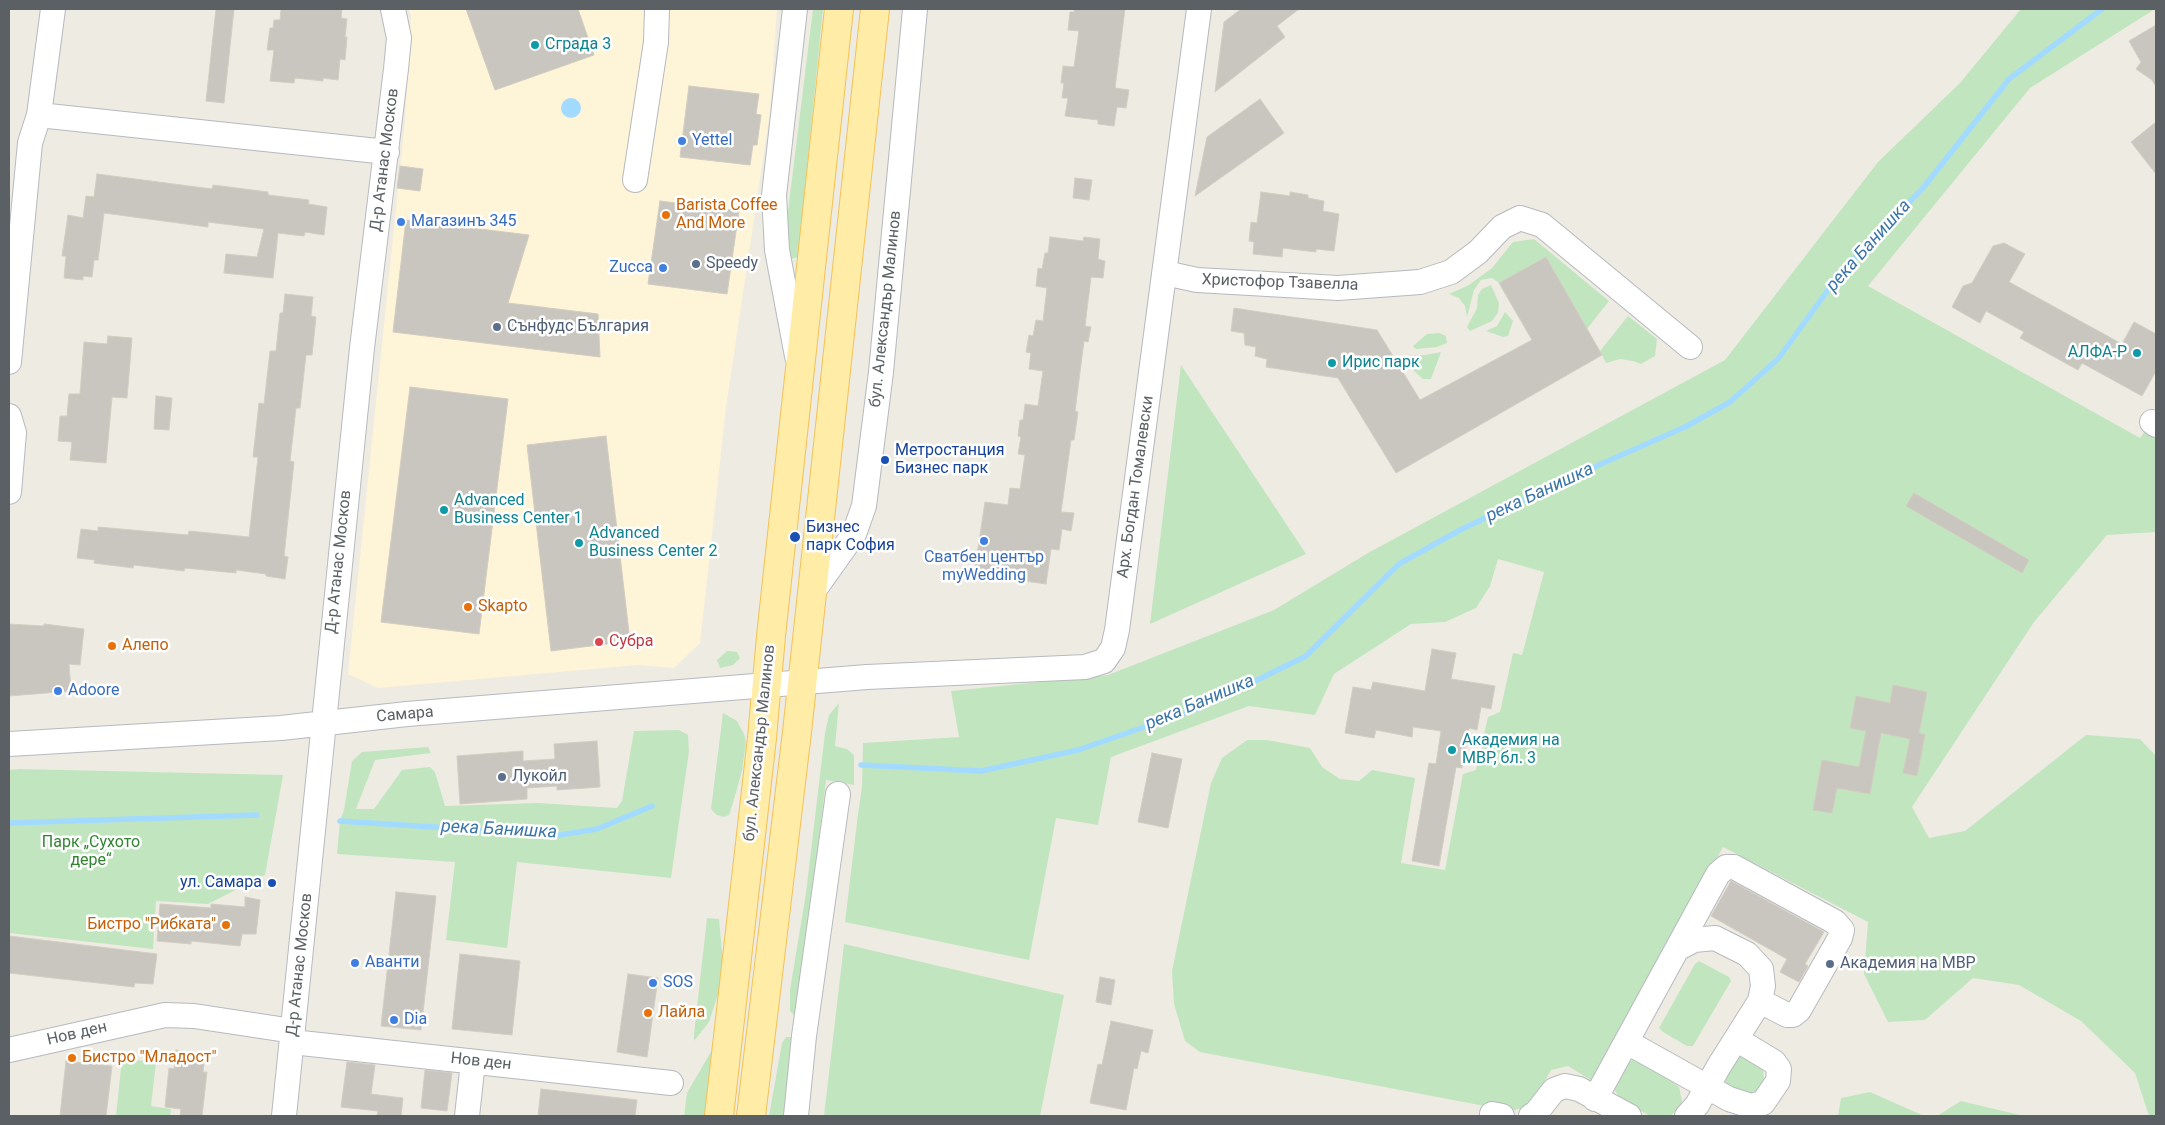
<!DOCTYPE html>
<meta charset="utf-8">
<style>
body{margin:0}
#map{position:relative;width:2165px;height:1125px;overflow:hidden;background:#eeebe3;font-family:Roboto,sans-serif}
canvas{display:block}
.frame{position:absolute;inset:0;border:10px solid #5b6064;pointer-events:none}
</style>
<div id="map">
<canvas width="2165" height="1125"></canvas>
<div class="frame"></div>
</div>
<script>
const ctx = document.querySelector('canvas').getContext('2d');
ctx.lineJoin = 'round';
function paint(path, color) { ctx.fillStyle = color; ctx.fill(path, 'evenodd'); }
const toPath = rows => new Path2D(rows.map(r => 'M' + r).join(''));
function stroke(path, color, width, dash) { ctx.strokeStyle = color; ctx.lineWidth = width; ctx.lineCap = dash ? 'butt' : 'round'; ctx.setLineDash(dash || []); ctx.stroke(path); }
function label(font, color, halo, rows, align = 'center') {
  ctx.font = font + ' Roboto,sans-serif'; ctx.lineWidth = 5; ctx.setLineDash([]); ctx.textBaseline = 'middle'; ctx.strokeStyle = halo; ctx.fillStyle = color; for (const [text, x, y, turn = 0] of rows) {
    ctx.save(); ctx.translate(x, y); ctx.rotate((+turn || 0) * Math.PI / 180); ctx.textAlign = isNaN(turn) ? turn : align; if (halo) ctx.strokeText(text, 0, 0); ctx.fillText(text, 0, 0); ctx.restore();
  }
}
paint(toPath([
 [409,9,777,9,770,112,726,407,700,643,674,668,638,665,378,688,348,674,405,121,411,15]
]), '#fef4d8');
paint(toPath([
 [813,9,823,9,798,257,791,259,788,243,788,211],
 [2021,9,2155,9,2030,88,1868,286,2140,438,2148,427,2156,432,2156,532,2107,535,2034,622,1912,807,1929,838,1965,831,2086,735,2140,739,2156,756,2156,1116,2149,1116,2135,1073,2081,1021,2019,985,1973,978,1925,1020,1888,1022,1864,974,1868,922,1723,847,1594,1082,1568,1066,1551,1070,1531,1106,1511,1111,1200,1052,1185,1041,1174,1004,1172,971,1211,783,1222,758,1247,740,1267,740,1310,748,1322,767,1340,779,1359,781,1372,770,1415,778,1401,863,1445,870,1463,774,1476,770,1488,717,1500,712,1513,653,1522,655,1544,572,1498,559,1490,586,1476,608,1445,622,1411,624,1334,674,1315,715,1249,706,1111,757,1098,825,1056,818,1029,960,845,922,858,814,862,787,863,743,959,737,951,691,1108,675,1274,610,1368,553,1725,360,1878,162,1960,83],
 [1534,239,1609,301,1587,329,1546,257,1499,283,1492,278,1481,280,1474,290,1467,317,1465,306,1459,298,1449,294,1469,285,1492,268,1513,242],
 [1491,285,1499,303,1498,313,1492,321,1470,331,1467,327,1477,308,1478,295,1482,289],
 [1505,312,1513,321,1508,336,1503,337,1486,331,1497,326],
 [1628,316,1657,339,1655,356,1641,364,1633,361,1620,359,1606,363,1600,351],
 [1439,333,1446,336,1447,343,1437,347,1416,349,1413,346,1427,334],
 [1441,352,1431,379,1423,379,1414,371,1410,355,1425,355],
 [1181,365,1306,554,1150,624],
 [727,651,737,652,740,658,733,665,720,668,717,660],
 [839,703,835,746,847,749,854,755,854,785,826,780,799,1012,795,1016,790,1011,790,990,806,893,825,733,829,715],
 [723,713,737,721,744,734,746,742,742,771,733,803,729,815,724,817,717,815,711,809],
 [679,730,688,735,689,751,671,878,517,862,507,948,446,940,455,862,337,854,340,821,344,810,352,761,362,752,428,747,431,753,375,760,356,809,374,809,402,770,430,767,435,772,445,806,538,803,617,808,622,801,634,731],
 [20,769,283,775,265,875,208,904,156,901,153,949,9,933,9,770],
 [707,918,719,919,723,962,720,988,709,1022,694,1041,694,1034],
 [844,944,1064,995,1040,1116,824,1116],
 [1699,961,1729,977,1731,981,1693,1046,1687,1046,1663,1032,1659,1028,1695,964],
 [786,1037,791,1037,795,1041,788,1116,769,1116,782,1043],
 [712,1050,705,1116,684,1116,687,1093],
 [1740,1056,1747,1056,1763,1067,1764,1081,1758,1091,1753,1094,1730,1090,1726,1084,1725,1077,1734,1059],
 [122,1059,156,1062,151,1106,171,1109,170,1116,116,1116],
 [1633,1060,1659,1072,1679,1087,1682,1101,1679,1109,1670,1116,1650,1116,1622,1100,1612,1087,1623,1065],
 [1870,1092,1924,1116,1838,1116,1841,1098],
 [1961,1101,2024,1116,1937,1116]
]), '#c1e6bf');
paint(toPath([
 '561 108a10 10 0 1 1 20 0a10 10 0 1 1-20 0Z'
]), '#a2dbff');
stroke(toPath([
 [861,765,981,771,1078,750,1202,707,1306,656,1399,564,1460,530,1567,479,1685,427,1730,402,1778,359,1841,272,1923,188,2009,79,2102,9],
 [340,821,560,835,597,829,652,806],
 [9,823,257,815]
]), '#a2dbff', 5.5);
const building = toPath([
 [216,9,234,9,224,103,206,101,216,9],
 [281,9,342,9,341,18,347,19,345,37,347,37,345,60,340,59,338,80,323,78,323,81,295,78,294,83,270,81,274,50,267,50,270,28,273,28,274,20,280,20,281,9],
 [466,9,578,9,594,55,495,90,466,9],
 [1074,9,1125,9,1115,88,1129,90,1126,108,1117,107,1114,126,1098,124,1098,120,1065,116,1068,98,1062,98,1064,83,1061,83,1063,66,1074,67,1079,31,1068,30,1070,12,1074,12,1074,9],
 [1241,9,1299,9,1277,26,1285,37,1215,92,1224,22,1241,9],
 [2156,25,2156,87,2152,80,2136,69,2141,62,2129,41,2156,25],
 [689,86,759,94,756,114,761,115,757,145,753,145,750,165,680,157,689,86],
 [1260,99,1284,133,1195,196,1207,137,1260,99],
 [2156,122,2156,174,2131,142,2156,122],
 [400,166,423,169,420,191,397,188,400,166],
 [97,174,212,189,213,185,268,192,268,195,309,200,308,204,327,207,324,235,305,232,304,236,278,233,273,278,224,273,226,254,257,257,264,229,208,222,208,227,104,213,98,260,94,260,92,277,83,276,83,280,64,278,66,256,62,256,68,215,83,218,86,196,94,197,97,174],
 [1075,178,1092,180,1089,200,1073,198,1075,178],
 [1261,192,1290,196,1290,192,1308,195,1308,198,1324,201,1323,211,1339,214,1334,251,1316,249,1316,252,1283,248,1282,257,1253,254,1254,242,1249,241,1251,222,1257,223,1261,192],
 [660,201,739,211,727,294,648,284,660,201],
 [406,220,529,235,508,303,598,314,600,357,393,332,406,220],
 [1050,237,1083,241,1084,237,1100,239,1098,259,1105,261,1103,278,1091,277,1085,326,1091,327,1088,342,1084,341,1075,411,1078,412,1074,440,1071,440,1061,512,1074,513,1071,531,1062,529,1059,550,1051,549,1046,584,974,574,985,502,1008,505,1010,488,1020,489,1025,455,1018,454,1021,437,1018,436,1020,420,1023,420,1025,404,1038,406,1043,371,1029,369,1031,353,1026,352,1029,335,1033,336,1036,320,1043,321,1047,288,1036,286,1038,268,1042,269,1045,253,1048,253,1050,237],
 [2004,243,2025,254,2009,282,2122,344,2134,322,2156,334,2156,371,2142,396,2082,363,2078,370,2020,338,2024,332,1986,311,1980,323,1952,307,1963,286,1972,283,1993,246,2004,243],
 [1546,257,1602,355,1396,473,1338,378,1266,367,1267,359,1255,356,1256,347,1245,345,1244,333,1231,331,1234,308,1377,330,1420,400,1532,340,1499,283,1546,257],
 [285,294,313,297,311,316,316,317,312,355,306,355,300,408,296,408,290,461,294,462,284,556,288,557,285,579,266,576,266,574,236,570,236,573,185,568,184,571,134,565,133,568,94,563,95,560,77,558,81,529,98,531,98,527,188,535,189,531,249,537,258,457,253,457,259,403,264,404,270,351,276,351,280,313,283,313,285,294],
 [108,336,132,338,127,398,112,397,106,463,70,460,72,442,58,441,60,416,67,416,69,394,80,394,84,342,107,344,108,336],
 [410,387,508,399,479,634,381,622,410,387],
 [156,396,172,398,169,430,154,429,156,396],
 [606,436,630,641,551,651,527,445,606,436],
 [1914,493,2029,560,2022,573,1906,506,1914,493],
 [9,624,44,626,44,624,84,629,80,665,69,664,71,691,9,696,9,624],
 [1432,649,1456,653,1451,679,1495,686,1491,709,1481,707,1477,730,1469,728,1462,768,1456,767,1439,866,1412,861,1429,763,1436,764,1441,731,1413,727,1412,737,1376,730,1374,738,1345,733,1353,687,1371,690,1373,682,1425,691,1432,649],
 [1893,685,1927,692,1919,733,1925,735,1917,776,1903,773,1910,739,1881,733,1870,794,1837,788,1832,813,1813,810,1822,760,1859,767,1866,731,1850,728,1856,696,1890,703,1893,685],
 [597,741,600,787,557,790,557,786,527,788,527,799,460,804,457,756,523,751,523,761,555,759,554,744,597,741],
 [1152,753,1182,759,1168,828,1138,822,1152,753],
 [1731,881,1824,932,1805,964,1808,966,1799,982,1780,972,1787,959,1711,916,1731,881],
 [396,892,436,896,421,1030,381,1026,396,892],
 [245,897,260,900,256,934,242,934,240,946,191,941,191,944,157,941,160,904,211,908,211,904,245,907,245,897],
 [9,936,157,954,153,984,135,983,134,987,9,973,9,936],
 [460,954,520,961,512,1035,452,1029,460,954],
 [628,974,658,978,647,1057,617,1052,628,974],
 [1100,977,1115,980,1111,1005,1096,1002,1100,977],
 [1111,1021,1153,1030,1148,1053,1141,1051,1137,1069,1134,1068,1126,1110,1090,1103,1098,1064,1102,1065,1111,1021],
 [176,1050,205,1054,203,1072,207,1072,202,1116,180,1116,181,1109,165,1107,169,1068,174,1069,176,1050],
 [66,1061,112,1066,106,1116,60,1116,66,1061],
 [347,1062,375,1065,371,1094,403,1098,401,1116,377,1116,378,1111,341,1107,347,1062],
 [425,1070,452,1073,447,1111,421,1108,425,1070],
 [541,1089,637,1100,635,1116,538,1116,541,1089]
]);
paint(building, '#c9c6c0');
stroke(building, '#d3cdc1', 1);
const minor = toPath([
 [795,9,774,195,777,250,797,356],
 [39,115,387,152],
 [635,180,656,42,657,9],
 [1165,273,1197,280,1338,288,1420,282,1451,272,1478,252,1502,227,1520,218,1542,225,1690,347],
 [9,362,30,143,39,115,53,9],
 [9,416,14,433,9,492],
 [2152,422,2156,425],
 [812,593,854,534,864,506,881,372,915,9],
 [9,744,281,728,407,714,867,677,1085,667,1104,661,1113,648,1117,630,1199,9],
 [1677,949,1694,940,1715,938,1747,954,1761,969,1763,986,1760,1001,1719,1066,1697,1105,1687,1116],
 [292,1042,671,1083],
 [1627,1042,1729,1099,1751,1106,1763,1103,1778,1081,1779,1069,1774,1062,1736,1039],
 [9,1050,165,1015,194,1016,293,1031],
 [1595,1099,1718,874,1726,867,1734,867,1835,922,1842,930,1840,938,1799,1010,1793,1015,1787,1015,1760,1001],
 [1492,1114,1502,1116],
 [284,1116,362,348,396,69,399,38,393,9],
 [467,1116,473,1062],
 [796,1116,804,1036,838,794],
 [1531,1116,1536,1113,1554,1090,1565,1086,1579,1089,1629,1116]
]);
const major = toPath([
 [719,1116,762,738,771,636,839,9],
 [751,1116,797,732,875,9]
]);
stroke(minor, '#b6b9be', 26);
stroke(major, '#f4c056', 30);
stroke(minor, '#fff', 24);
stroke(major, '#ffeda7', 28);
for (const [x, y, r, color] of [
 [535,45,5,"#0f9aa8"],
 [682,141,5,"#3f7fe0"],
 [666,215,5,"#e8710a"],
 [401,222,5,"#3f7fe0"],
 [696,264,5,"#5c6f8a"],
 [663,268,5,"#3f7fe0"],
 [497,327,5,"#5c6f8a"],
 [2137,353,5,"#0f9aa8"],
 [1332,363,5,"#0f9aa8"],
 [885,460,5,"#1a4fb4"],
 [444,510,5,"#0f9aa8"],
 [795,537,6,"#1a4fb4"],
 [984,541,5,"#3f7fe0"],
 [579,543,5,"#0f9aa8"],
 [468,607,5,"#e8710a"],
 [599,642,5,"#e0444e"],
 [112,646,5,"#e8710a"],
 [58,691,5,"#3f7fe0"],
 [1452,750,5,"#0f9aa8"],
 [502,777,5,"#5c6f8a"],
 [272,883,5,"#1a4fb4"],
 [226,925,5,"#e8710a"],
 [355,963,5,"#3f7fe0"],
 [1830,964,5,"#5c6f8a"],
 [653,983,5,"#3f7fe0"],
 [648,1013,5,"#e8710a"],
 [394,1020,5,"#3f7fe0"],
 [72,1058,5,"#e8710a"]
]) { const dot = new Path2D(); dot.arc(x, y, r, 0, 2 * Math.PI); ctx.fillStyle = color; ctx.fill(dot); stroke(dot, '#fff', 2); }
label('16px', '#0d838f', '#fff', [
 ["Сграда 3",545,45],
 ["АЛФА-Р",2127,353,"right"],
 ["Ирис парк",1342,363],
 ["Advanced",454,501],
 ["Business Center 1",454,519],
 ["Advanced",589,534],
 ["Business Center 2",589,552],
 ["Академия на",1462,741],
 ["МВР, бл. 3",1462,759]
], 'left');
label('16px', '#366cbe', '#fff', [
 ["Yettel",692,141],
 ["Магазинъ 345",411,222],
 ["Zucca",653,268,"right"],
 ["Сватбен център",984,558,"center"],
 ["myWedding",984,576,"center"],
 ["Adoore",68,691],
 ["Аванти",365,963],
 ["SOS",663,983],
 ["Dia",404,1020]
], 'left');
label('16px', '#5b6064', '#fff', [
 ["Д-р Атанас Москов",385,160,-83],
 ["Христофор Тзавелла",1280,283,2],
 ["бул. Александър Малинов",886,309,-84],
 ["Арх. Богдан Томалевски",1136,487,-82],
 ["Д-р Атанас Москов",339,562,-84],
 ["Самара",405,715,-5],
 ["бул. Александър Малинов",760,743,-84],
 ["Д-р Атанас Москов",300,965,-84],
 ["Нов ден",77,1034,-13],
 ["Нов ден",481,1062,6]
]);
label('16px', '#c56008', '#fff', [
 ["Barista Coffee",676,206],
 ["And More",676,224],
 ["Skapto",478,607],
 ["Алепо",122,646],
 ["Бистро \"Рибката\"",216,925,"right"],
 ["Лайла",658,1013],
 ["Бистро \"Младост\"",82,1058]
], 'left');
label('16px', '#4e5e75', '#fff', [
 ["Speedy",706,264],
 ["Сънфудс България",507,327],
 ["Лукойл",512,777],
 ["Академия на МВР",1840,964]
], 'left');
label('16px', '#164399', '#fff', [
 ["Метростанция",895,451],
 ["Бизнес парк",895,469],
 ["Бизнес",806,528],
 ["парк София",806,546],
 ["ул. Самара",262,883,"right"]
], 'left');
label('16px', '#be3a42', '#fff', [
 ["Субра",609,642]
], 'left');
label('16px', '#328432', '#fff', [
 ["Парк „Сухото",91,843],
 ["дере“",91,861]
]);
label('italic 18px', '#3b76aa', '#fff', [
 ["река Банишка",1869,246,-48],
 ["река Банишка",1540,493,-25],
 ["река Банишка",1200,703,-23],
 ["река Банишка",499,830,3]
]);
</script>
